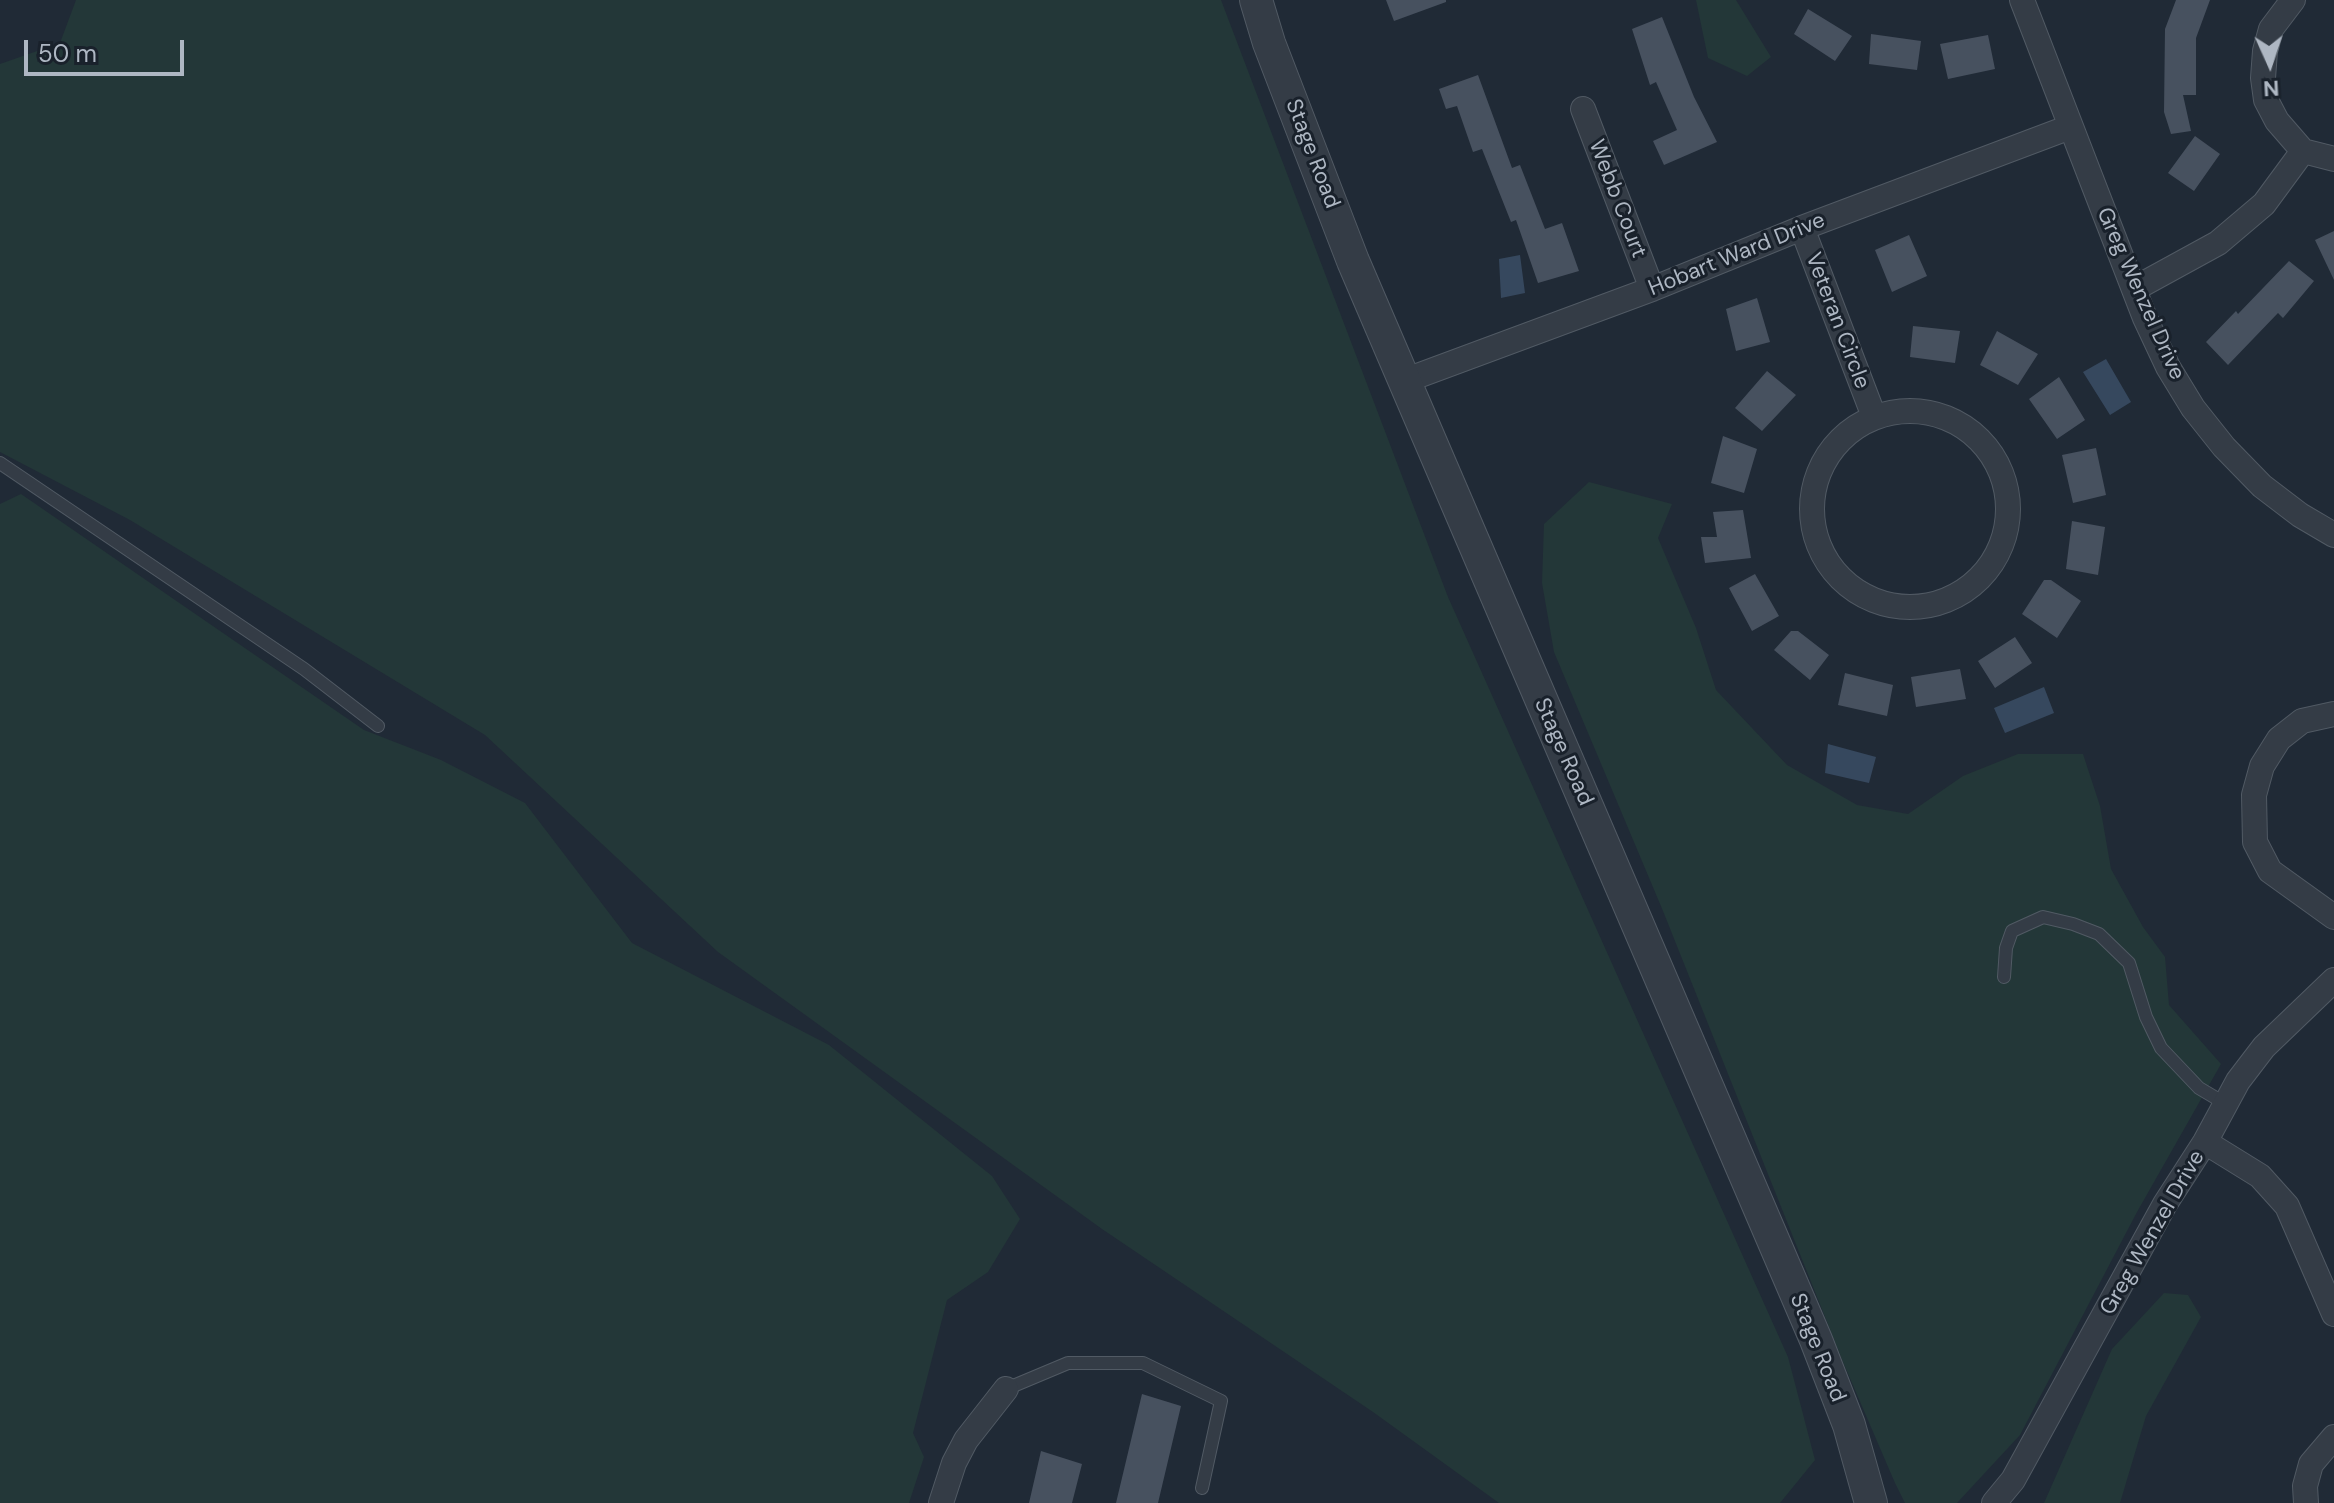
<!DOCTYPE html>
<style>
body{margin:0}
#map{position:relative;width:2334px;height:1503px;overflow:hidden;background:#202a36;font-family:"DM Sans",sans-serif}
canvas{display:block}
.north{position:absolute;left:2230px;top:24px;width:80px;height:80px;-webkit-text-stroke:6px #19212b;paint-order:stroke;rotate:177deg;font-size:22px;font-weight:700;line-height:32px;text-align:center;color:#aeb7c3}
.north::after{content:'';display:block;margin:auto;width:28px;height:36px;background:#aeb7c3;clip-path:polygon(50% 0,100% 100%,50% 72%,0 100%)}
.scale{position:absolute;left:24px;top:40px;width:160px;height:36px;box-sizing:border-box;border:4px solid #aeb7c3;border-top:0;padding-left:10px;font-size:24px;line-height:28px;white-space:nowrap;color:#aeb7c3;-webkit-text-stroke:6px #19212b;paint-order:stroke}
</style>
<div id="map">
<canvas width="2334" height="1503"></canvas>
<div class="north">N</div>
<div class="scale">50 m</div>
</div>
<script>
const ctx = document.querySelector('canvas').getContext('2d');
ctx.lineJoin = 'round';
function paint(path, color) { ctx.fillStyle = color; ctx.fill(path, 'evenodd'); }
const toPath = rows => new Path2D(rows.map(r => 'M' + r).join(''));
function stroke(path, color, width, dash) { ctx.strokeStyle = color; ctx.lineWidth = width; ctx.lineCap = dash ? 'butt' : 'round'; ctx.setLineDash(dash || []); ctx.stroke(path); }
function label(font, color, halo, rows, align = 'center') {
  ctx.font = font + ' "DM Sans",sans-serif'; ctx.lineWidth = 6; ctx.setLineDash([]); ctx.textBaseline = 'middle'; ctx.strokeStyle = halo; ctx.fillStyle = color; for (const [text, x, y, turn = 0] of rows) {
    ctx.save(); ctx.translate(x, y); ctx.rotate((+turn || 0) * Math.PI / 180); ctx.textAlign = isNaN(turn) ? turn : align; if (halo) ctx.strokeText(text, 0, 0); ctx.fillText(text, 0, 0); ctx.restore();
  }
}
paint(toPath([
 [76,0,1221,0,1448,597,1788,1357,1815,1460,1780,1503,1499,1503,1373,1412,1102,1229,718,952,485,735,130,520,0,452,0,64,60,43],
 [1696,0,1736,0,1771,57,1747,76,1708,58],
 [1589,482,1672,504,1658,538,1696,628,1716,690,1787,765,1857,805,1908,814,1963,776,2018,754,2083,754,2100,806,2111,869,2143,927,2165,957,2169,1005,2221,1064,2137,1212,2020,1435,1957,1503,1905,1503,1895,1483,1843,1362,1663,911,1554,652,1542,583,1544,524],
 [21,494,364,730,441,760,525,803,632,943,829,1045,992,1176,1020,1219,988,1272,947,1300,913,1433,924,1457,909,1503,0,1503,0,504],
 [2164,1293,2188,1295,2201,1317,2146,1416,2120,1503,2044,1503,2112,1349]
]), '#233738');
paint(toPath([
 [1520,255,1525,293,1501,298,1499,259],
 [2106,359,2131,402,2110,415,2083,372],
 [2044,687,2054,713,2005,733,1994,708],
 [1828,744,1876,757,1869,783,1825,773]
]), '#36485e');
paint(toPath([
 [1386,0,1446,0,1446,2,1394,21],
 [2176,0,2210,0,2196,38,2196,95,2183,95,2191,131,2171,134,2164,112,2165,29],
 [1808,9,1852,36,1835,61,1794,34],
 [1662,17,1694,97,1717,142,1664,165,1653,141,1677,130,1656,82,1650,85,1632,29],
 [1871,34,1921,41,1917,70,1869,64],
 [1988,35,1995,69,1948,79,1940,44],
 [1478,75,1512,168,1520,165,1545,229,1562,223,1579,271,1538,283,1516,220,1511,222,1482,149,1473,152,1457,106,1446,109,1439,89],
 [2195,136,2220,154,2194,191,2168,173],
 [2334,231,2334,280,2315,240],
 [1909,235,1927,276,1892,292,1875,250],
 [2289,261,2314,281,2283,318,2278,313,2228,365,2206,342,2236,311,2238,314],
 [1757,298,1770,342,1736,351,1726,309],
 [1913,326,1960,331,1955,363,1910,357],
 [1997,331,2038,354,2018,385,1980,365],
 [1767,371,1796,395,1762,431,1735,408],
 [2059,377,2085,420,2057,439,2029,399],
 [1723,436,1757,449,1744,493,1711,483],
 [2096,448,2106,495,2073,503,2062,455],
 [1743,510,1751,558,1705,563,1701,537,1717,537,1713,512],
 [2072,521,2105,527,2098,575,2066,569],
 [1755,574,1779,616,1752,631,1729,588],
 [2044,580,2051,580,2081,601,2057,638,2022,614],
 [1791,631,1798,631,1829,655,1810,680,1774,650],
 [2015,637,2032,663,1995,688,1978,661],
 [1960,669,1966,699,1916,707,1911,677],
 [1845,673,1893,685,1887,716,1838,705],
 [1142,1394,1181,1406,1158,1503,1116,1503],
 [1041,1451,1082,1464,1072,1503,1029,1503]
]), '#47515f');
const service = toPath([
 [0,463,304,669,378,726],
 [2004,977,2006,948,2012,931,2043,917,2073,924,2099,934,2129,963,2146,1017,2161,1048,2199,1088,2226,1104],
 [1006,1389,1068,1363,1143,1363,1221,1401,1202,1488]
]);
const minor = toPath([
 [2022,0,2145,318,2168,367,2193,408,2224,447,2262,486,2300,515,2334,535],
 [2293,0,2271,29,2265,51,2263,78,2266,100,2277,121,2303,151,2334,159],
 [1583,109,1652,289],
 [1802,228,1873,414],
 [2134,289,2218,243,2264,204,2303,151],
 [1404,381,1652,289,1802,228,2070,127],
 '1812 509a98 98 0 1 1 196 0a98 98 0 1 1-196 0Z',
 [2334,714,2302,721,2279,739,2262,766,2254,795,2255,842,2270,871,2334,917],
 [2205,1142,2260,1176,2287,1206,2334,1314],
 [941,1503,954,1463,966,1440,1006,1389],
 [1994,1503,2013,1480,2165,1204,2205,1142,2238,1081,2264,1047,2334,980],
 [2306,1503,2305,1486,2311,1464,2334,1437]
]);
const tertiary = toPath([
 [1256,0,1269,43,1353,261,1816,1340,1849,1425,1871,1503]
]);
stroke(service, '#515a64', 14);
stroke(minor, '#515a64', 26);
stroke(tertiary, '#515a64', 34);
stroke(service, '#343c46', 12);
stroke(minor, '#343c46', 24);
stroke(tertiary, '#343c46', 32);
label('22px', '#aeb7c3', '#19212b', [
 ["Stage Road",1312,154,69],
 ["Webb Court",1617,199,69],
 ["Hobart Ward Drive",1737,255,-22],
 ["Greg Wenzel Drive",2140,294,66],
 ["Veteran Circle",1837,321,69],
 ["Stage Road",1563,752,66],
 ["Greg Wenzel Drive",2153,1233,-60],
 ["Stage Road",1817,1348,68]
]);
</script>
